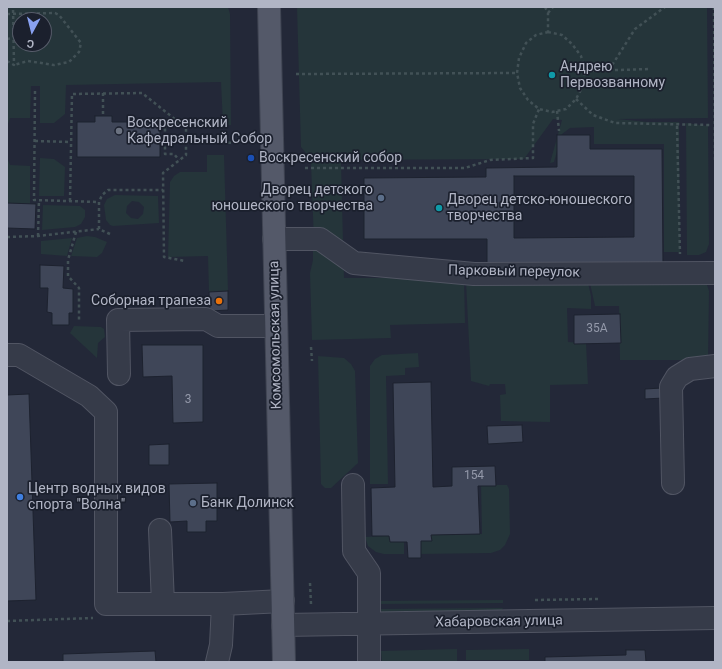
<!DOCTYPE html>
<meta charset="utf-8">
<style>
body{margin:0}
#map{position:relative;width:722px;height:669px;overflow:hidden;background:#232838;font-family:Roboto,sans-serif}
canvas{display:block}
.frame{position:absolute;inset:0;border:8px solid #b1b5c5;pointer-events:none}
.north{position:absolute;left:12px;top:12px;width:40px;height:40px;box-sizing:border-box;background:#1b202d;border:1px solid #575c6a;border-radius:50%;rotate:187deg;font-size:11px;font-weight:700;line-height:16px;text-align:center;color:#b1b5c5}
.north::after{content:'';display:block;margin:auto;width:14px;height:18px;background:#89a1f1;clip-path:polygon(50% 0,100% 100%,50% 72%,0 100%)}
</style>
<div id="map">
<canvas width="722" height="669"></canvas>
<div class="frame"></div>
<div class="north">С</div>
</div>
<script>
const ctx = document.querySelector('canvas').getContext('2d');
ctx.lineJoin = 'round';
function paint(path, color) { ctx.fillStyle = color; ctx.fill(path, 'evenodd'); }
const toPath = rows => new Path2D(rows.map(r => 'M' + r).join(''));
function stroke(path, color, width, dash) { ctx.strokeStyle = color; ctx.lineWidth = width; ctx.lineCap = dash ? 'butt' : 'round'; ctx.setLineDash(dash || []); ctx.stroke(path); }
function label(font, color, halo, rows, align = 'center') {
  ctx.font = font + ' Roboto,sans-serif'; ctx.lineWidth = 3.5; ctx.setLineDash([]); ctx.textBaseline = 'middle'; ctx.strokeStyle = halo; ctx.fillStyle = color; for (const [text, x, y, turn = 0] of rows) {
    ctx.save(); ctx.translate(x, y); ctx.rotate((+turn || 0) * Math.PI / 180); ctx.textAlign = isNaN(turn) ? turn : align; if (halo) ctx.strokeText(text, 0, 0); ctx.fillText(text, 0, 0); ctx.restore();
  }
}
paint(toPath([
 [7,7,228,7,230,14,231,125,223,125,221,82,66,85,65,114,54,123,40,123,40,86,31,86,30,118,10,118,7,127],
 [20,20,44,20,44,44,20,44],
 [297,7,707,7,708,118,617,119,647,122,679,122,680,252,664,252,664,144,594,144,594,127,570,128,562,134,554,162,550,163,562,120,553,119,524,159,314,160,310,158,301,147],
 [686,123,708,126,709,244,706,252,699,255,687,255],
 [207,155,224,155,228,291,209,292,208,256,168,257,170,182,174,176,180,172,207,172],
 [7,157,10,165,30,166,30,204,7,203],
 [40,158,54,159,65,167,64,196,39,196],
 [341,162,343,241,314,242,311,163],
 [115,195,158,196,159,223,113,226,110,225,106,220,104,205,107,199],
 [132,201,139,202,144,207,143,214,138,219,131,218,126,213,127,206],
 [43,205,80,206,85,210,85,217,81,224,75,227,42,230],
 [87,236,95,237,107,242,102,253,97,257,71,256,77,238],
 [72,238,67,256,41,254,41,241],
 [343,247,344,278,464,278,465,323,390,325,391,338,312,340,310,273,313,260,313,248],
 [587,278,591,296,591,309,567,308,568,342,586,343,588,384,550,385,550,422,501,421,500,395,506,394,505,384,490,384,489,386,471,381,466,281],
 [589,279,706,282,709,291,708,360,620,360,619,306,595,306],
 [74,326,101,327,104,329,105,337,98,343,97,358,70,333],
 [418,353,419,367,405,368,405,375,386,376,388,484,370,484,370,366,375,359,382,355],
 [318,356,344,358,351,364,355,371,358,463,331,488,325,488,321,484],
 [481,485,507,485,509,489,510,534,505,545,500,550,491,553,419,554,419,535,482,534],
 [404,535,404,554,384,554,376,552,368,546,365,537],
 [503,600,503,603,378,604,378,601],
 [503,608,501,611,382,612,378,609],
 [457,649,457,661,375,662,382,661,381,651],
 [529,649,529,660,466,660,466,650]
]), '#25353a');
const building = toPath([
 [95,116,112,116,112,122,160,122,160,157,77,157,77,122,95,122,95,116],
 [557,135,590,135,590,149,662,149,663,263,487,265,487,239,364,239,364,178,486,177,486,168,557,167,557,135],
 [514,176,634,176,634,237,514,238,514,176],
 [7,203,36,204,35,229,7,228,7,203],
 [40,265,64,266,63,288,73,289,73,313,69,313,69,325,52,325,52,313,47,312,48,288,40,288,40,265],
 [228,291,228,310,210,311,209,292,228,291],
 [620,314,621,343,574,344,574,315,620,314],
 [142,345,203,345,203,422,173,423,172,376,143,377,142,345],
 [431,382,433,487,452,486,452,467,495,466,496,486,478,486,480,534,431,535,432,541,421,541,421,558,408,558,407,542,390,542,389,536,372,536,371,488,395,487,393,383,431,382],
 [662,388,663,398,645,399,645,389,662,388],
 [29,394,36,600,7,601,7,395,29,394],
 [522,425,523,442,488,444,487,426,522,425],
 [169,444,169,465,149,465,149,445,169,444],
 [217,483,217,521,206,521,206,532,187,532,187,521,170,522,169,484,217,483],
 [626,650,645,650,646,662,545,662,545,657,626,655,626,650],
 [155,651,156,662,63,662,63,654,155,651]
]);
paint(building, '#3f4658');
stroke(building, '#1d222f', 1);
const minor = toPath([
 [274,239,320,239,354,263,474,274,715,273],
 [7,355,19,355,89,396,106,412,106,604,223,604,283,601],
 [119,374,118,320,206,319,218,326,276,326],
 [673,483,671,387,677,377,690,369,715,366],
 [353,485,354,551,369,573,369,662],
 [160,530,163,604],
 [283,625,715,618],
 [217,662,221,645,223,604]
]);
const major = toPath([
 [269,7,284,662]
]);
stroke(minor, '#515563', 24);
stroke(major, '#3f4452', 24);
stroke(toPath([
 [545,7,548,13,548,32],
 [714,7,715,163],
 [548,13,553,7],
 [7,14,55,13,59,15,81,43,79,52,69,62,54,65,28,61,14,65],
 [548,32,562,35,572,44,581,56,585,71,583,86,576,99,566,109,552,112,539,109,528,100,520,88,517,73,519,58,526,43,536,35,548,32],
 [7,39,14,38],
 [7,61,14,65,13,7],
 [609,70,635,29,665,7],
 [585,71,651,69],
 [296,74,517,73],
 [35,91,34,200,99,202],
 [103,93,103,116],
 [576,99,593,115,615,123,710,125],
 [557,111,559,131],
 [179,122,174,126,165,126,165,154,174,154,179,160],
 [677,126,680,254],
 [160,140,165,140],
 [35,141,71,142],
 [186,142,240,143],
 [305,168,465,168,490,160,533,158,533,124,539,109],
 [70,201,72,94,142,93,186,128,186,155,163,173,164,257,185,261],
 [76,232,68,260,68,276,79,288,79,320],
 [110,234,99,229,99,202,102,195,108,190,163,190],
 [38,236,39,200],
 [7,237,38,236,99,229],
 [311,347,312,361],
 [310,583,311,604,313,606],
 [535,600,598,599],
 [7,621,93,618]
]), '#425156', 2.5, [3, 3]);
stroke(minor, '#363b49', 22);
stroke(major, '#545969', 22);
for (const [x, y, r, color] of [
 [552,75,4,"#0f9aa8"],
 [119,131,4,"#6b7280"],
 [251,158,4,"#1a4fb4"],
 [381,198,4,"#5c6f8a"],
 [439,208,4,"#0f9aa8"],
 [219,301,4,"#e8710a"],
 [20,497,4,"#3f7fe0"],
 [193,503,4,"#5c6f8a"]
]) { const dot = new Path2D(); dot.arc(x, y, r, 0, 2 * Math.PI); ctx.fillStyle = color; ctx.fill(dot); stroke(dot, '#1b202d', 1.5); }
label('12px', '#9499aa', null, [
 ["35А",597,329],
 ["3",188,400],
 ["154",474,476]
]);
label('14px', '#b1b5c5', '#1b202d', [
 ["Андрею",560,67],
 ["Первозванному",560,83],
 ["Воскресенский",127,123],
 ["Кафедральный Собор",127,139],
 ["Воскресенский собор",259,158],
 ["Дворец детского",373,190,"right"],
 ["юношеского творчества",373,206,"right"],
 ["Дворец детско-юношеского",447,200],
 ["творчества",447,216],
 ["Соборная трапеза",211,301,"right"],
 ["Центр водных видов",28,489],
 ["спорта \"Волна\"",28,505],
 ["Банк Долинск",201,503]
], 'left');
label('14px', '#b1b5c5', '#1b202d', [
 ["Парковый переулок",514,272,1],
 ["Комсомольская улица",276,335,-91],
 ["Хабаровская улица",499,622,-1]
]);
</script>
